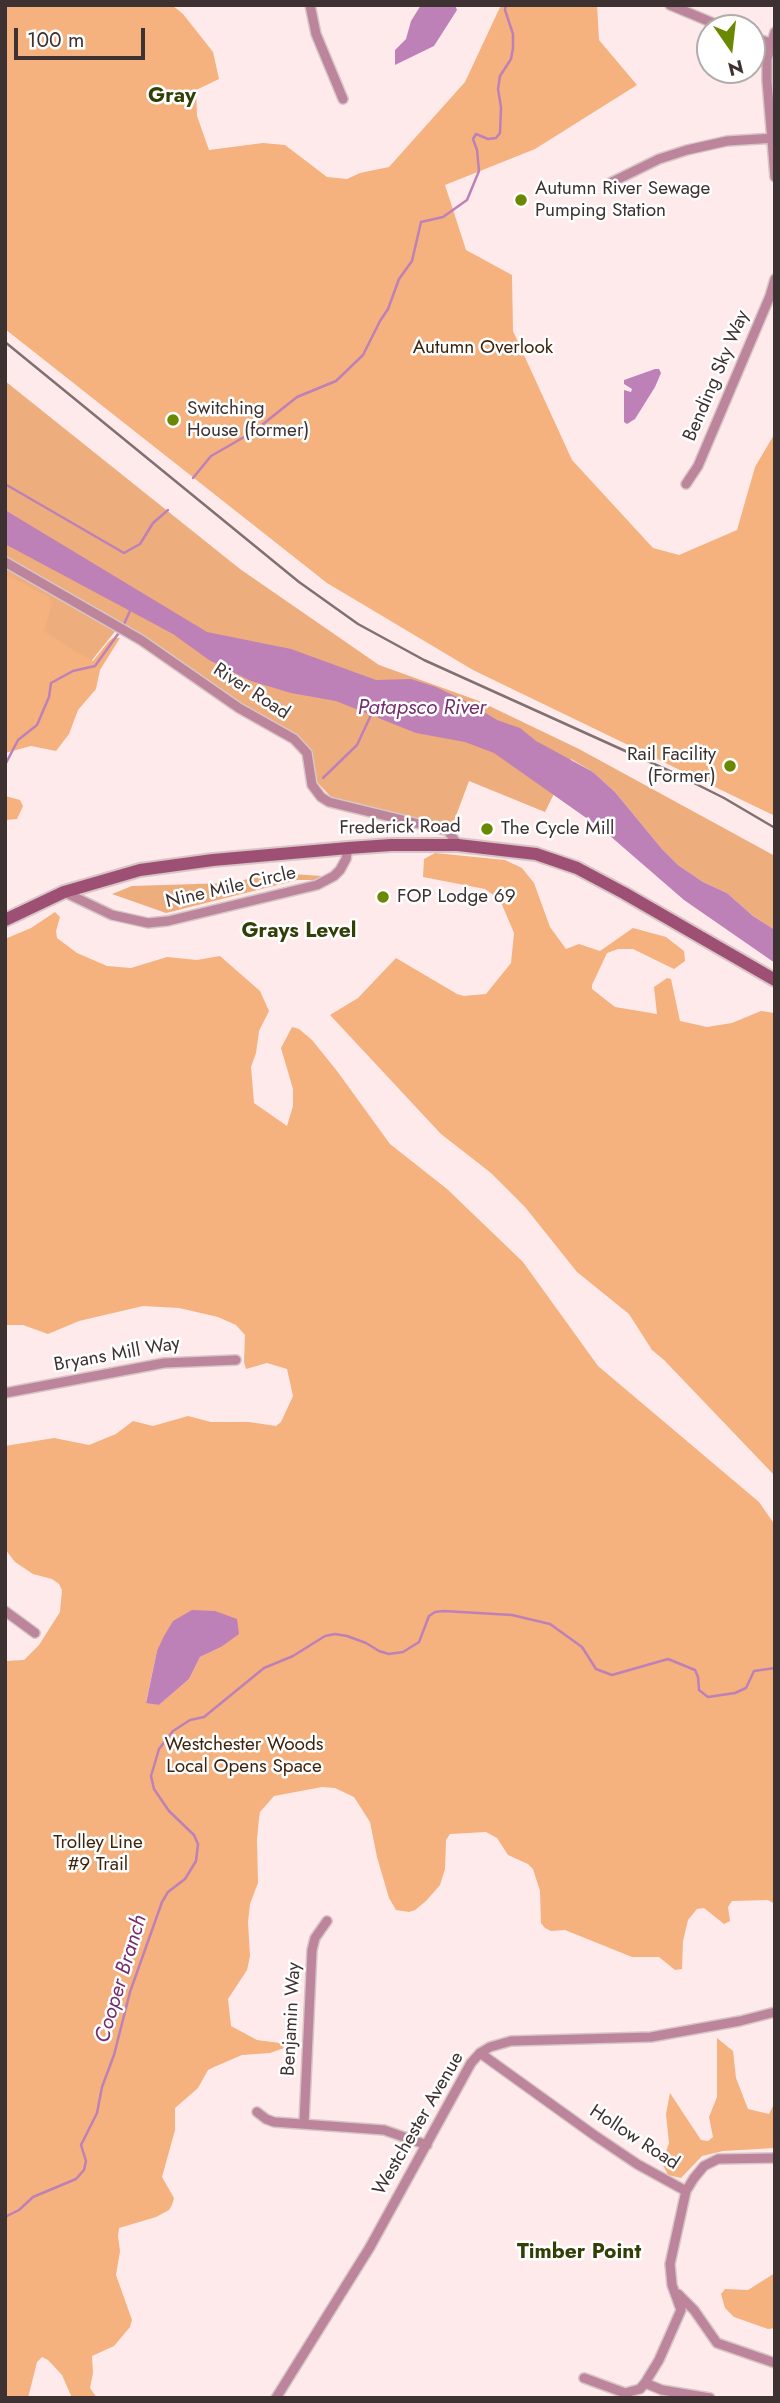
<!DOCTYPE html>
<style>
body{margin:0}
#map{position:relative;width:780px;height:2403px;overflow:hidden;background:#ffeaeb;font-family:Jost,sans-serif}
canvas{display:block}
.frame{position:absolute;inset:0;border:7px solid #3e3132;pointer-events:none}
.north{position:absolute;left:696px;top:14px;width:70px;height:70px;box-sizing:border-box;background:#fff;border:2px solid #b2adad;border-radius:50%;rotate:166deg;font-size:19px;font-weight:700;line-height:28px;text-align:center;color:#3e3132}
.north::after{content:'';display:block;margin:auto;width:24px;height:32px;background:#6a8801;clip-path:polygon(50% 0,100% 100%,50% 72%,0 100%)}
.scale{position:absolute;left:14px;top:28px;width:131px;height:32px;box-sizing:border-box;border:4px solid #3e3132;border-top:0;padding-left:9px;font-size:21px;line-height:24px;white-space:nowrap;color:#3e3132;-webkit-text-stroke:5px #fff;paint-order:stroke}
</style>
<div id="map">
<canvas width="780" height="2403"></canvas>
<div class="frame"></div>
<div class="north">N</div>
<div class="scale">100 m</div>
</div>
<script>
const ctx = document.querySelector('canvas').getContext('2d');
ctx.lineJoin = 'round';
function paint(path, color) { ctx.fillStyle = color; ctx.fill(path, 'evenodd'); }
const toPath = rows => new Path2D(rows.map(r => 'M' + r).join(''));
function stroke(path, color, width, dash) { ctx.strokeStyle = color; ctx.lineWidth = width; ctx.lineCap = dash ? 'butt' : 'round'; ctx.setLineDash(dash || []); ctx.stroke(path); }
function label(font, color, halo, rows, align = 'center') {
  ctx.font = font + ' Jost,sans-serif'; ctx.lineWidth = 5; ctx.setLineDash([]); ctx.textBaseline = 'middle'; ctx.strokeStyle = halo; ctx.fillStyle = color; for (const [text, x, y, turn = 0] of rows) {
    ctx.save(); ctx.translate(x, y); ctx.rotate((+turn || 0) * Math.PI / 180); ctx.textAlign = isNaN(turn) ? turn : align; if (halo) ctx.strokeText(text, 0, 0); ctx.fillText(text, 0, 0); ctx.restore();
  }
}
paint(toPath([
 [5,381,240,569,379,665,479,701,579,749,775,856,775,930,753,916,727,893,703,882,678,865,662,849,615,792,593,772,571,759,545,812,469,781,451,829,332,798,317,782,311,752,297,737,241,704,121,624,76,680,5,663],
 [277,873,322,876,314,880,297,880,166,913,112,894,132,886,229,883]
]), '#edad7d');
paint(toPath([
 [5,5,172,5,183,14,213,52,219,79,196,90,197,116,209,150,263,143,285,145,327,177,347,179,360,173,389,167,465,82,501,5,597,5,599,40,637,85,535,149,445,185,466,250,512,275,513,331,572,460,653,548,679,555,737,530,755,467,775,433,775,816,473,670,327,583,5,329],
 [5,574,49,597,52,603,44,631,77,652,93,661,109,641,113,638,120,638,100,670,96,689,78,710,69,734,56,751,31,746,5,753],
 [5,796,20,800,23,806,17,819,5,820],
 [435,853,505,860,522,868,534,883,550,927,566,949,579,944,600,951,633,928,666,937,684,951,685,961,674,969,633,949,618,949,607,953,592,985,592,989,615,1007,657,1014,654,987,667,978,671,979,680,1021,707,1027,732,1023,761,1011,775,1013,775,1476,664,1360,652,1350,629,1314,577,1272,525,1207,491,1173,441,1134,330,1015,358,998,396,958,457,994,464,996,486,994,511,963,514,933,500,900,485,889,423,877,424,859],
 [55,912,60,917,56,931,57,938,77,953,107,966,131,968,167,957,197,960,220,956,260,991,269,1011,259,1031,256,1053,251,1067,254,1103,287,1126,293,1106,293,1089,281,1048,292,1027,299,1029,312,1040,337,1071,390,1144,447,1189,523,1262,598,1366,759,1502,775,1525,775,1904,768,1900,732,1901,728,1907,730,1921,724,1924,704,1908,697,1909,688,1920,683,1941,682,1969,675,1970,659,1957,632,1957,565,1930,551,1931,545,1928,541,1923,540,1891,533,1869,528,1864,508,1855,497,1838,486,1832,450,1834,446,1840,445,1869,440,1885,426,1901,415,1910,409,1912,396,1910,389,1898,377,1857,370,1822,354,1797,335,1788,322,1787,274,1796,260,1812,259,1818,257,1839,258,1883,250,1904,248,1922,250,1956,247,1970,228,1999,231,2026,257,2040,280,2043,284,2048,270,2053,242,2055,214,2067,208,2070,198,2088,175,2108,175,2130,162,2177,174,2198,172,2205,169,2210,156,2217,119,2228,118,2236,120,2251,116,2275,132,2320,130,2327,114,2346,92,2356,93,2373,90,2388,97,2398,72,2398,62,2375,48,2360,42,2357,37,2362,28,2398,5,2398,5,1661,24,1660,39,1645,60,1612,62,1590,59,1584,52,1579,33,1574,15,1562,5,1549,5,1446,54,1438,89,1445,116,1434,133,1421,153,1426,188,1416,211,1422,249,1422,276,1426,281,1422,293,1396,287,1369,267,1363,246,1369,244,1362,245,1335,236,1325,218,1317,179,1308,143,1306,79,1321,48,1334,23,1325,5,1325,5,939,31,928],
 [221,1647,200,1657,189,1679,159,1705,146,1702,157,1651],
 [717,2038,733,2051,736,2078,748,2109,769,2114,775,2102,775,2148,723,2151,702,2156,681,2178,668,2175,662,2163,669,2143,666,2114,670,2093,701,2140,708,2141,713,2137,709,2117,717,2097],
 [775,2273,775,2328,768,2329,734,2317,725,2308,721,2294,725,2289,748,2290]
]), '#f5b17e');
paint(toPath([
 [421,5,455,5,457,10,434,46,395,65,395,50,406,39,411,21],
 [655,369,659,369,661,373,655,387,635,419,627,424,624,422,624,390,631,392,632,389,624,384,624,380],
 [5,510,207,632,291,649,376,680,411,679,436,687,469,703,497,720,520,728,536,741,593,772,615,792,662,849,678,865,703,882,727,893,753,916,775,930,775,963,684,900,602,829,494,753,465,742,416,733,336,701,291,693,251,681,209,660,173,634,5,544],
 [192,1610,215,1611,237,1619,239,1634,221,1647,200,1657,189,1679,159,1705,146,1703,157,1651,164,1636,173,1621]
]), '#bd81b7');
stroke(toPath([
 [193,478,211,456,253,432,297,397,336,381,363,355,380,321,388,309,399,279,412,261,421,222,443,217,467,200,479,171,477,150,473,139,476,134,488,139,496,138,500,133,501,107,498,89,500,76,511,59,513,48,513,34,505,10,506,5],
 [5,484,124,553,140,544,153,523,168,510],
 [124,624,130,611],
 [5,765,18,740,37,725,49,697,51,683,73,671,95,666,118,634],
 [323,778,357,745,371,715],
 [5,2217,19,2210,33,2197,76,2179,84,2170,86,2161,81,2145,97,2113,102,2087,114,2055,130,1992,162,1902,168,1892,185,1879,196,1861,198,1844,194,1835,169,1811,154,1789,151,1776,159,1749,173,1731,190,1720,204,1717,264,1668,293,1656,325,1636,335,1634,347,1636,366,1643,379,1651,389,1654,403,1652,419,1642,429,1616,435,1612,444,1611,512,1615,550,1624,582,1647,596,1669,612,1675,668,1659,695,1670,698,1677,699,1690,708,1697,735,1693,746,1688,754,1671,775,1668]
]), '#bd81b7', 2.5);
const minor = toPath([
 [310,5,316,34,343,99],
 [670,5,725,28],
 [775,32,767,59,767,81,775,177],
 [752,37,774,44],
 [610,183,659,159,687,150,727,141,775,138],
 [686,484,698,466,770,296,775,279],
 [5,562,141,640,239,708,294,739,307,753,312,785,321,797,329,802,448,831,458,845],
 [64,892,112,915,148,923,168,921,317,885,334,876,340,870,346,859,348,848],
 [5,1393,164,1363,236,1360],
 [5,1611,35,1633],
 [480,2053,594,2135,637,2164,686,2191],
 [257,2112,266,2119,274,2122,384,2130,427,2145],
 [304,2123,312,1950,315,1938,327,1921],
 [678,2294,694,2310,717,2343,775,2363],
 [584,2378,625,2393,640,2389,645,2383,659,2360,681,2310,672,2285,670,2264,686,2191,694,2178,704,2166,718,2159,775,2158],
 [645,2383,662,2390,710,2398],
 [276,2398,370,2247,471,2063,480,2053,490,2047,511,2041,651,2037,740,2021,775,2012]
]);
const secondary = toPath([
 [5,920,64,892,140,870,213,860,348,848,391,845,458,845,536,854,577,868,624,893,775,980]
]);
stroke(minor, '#d8c5c6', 12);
stroke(secondary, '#d8c5c6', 16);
stroke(minor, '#bc859c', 9);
stroke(secondary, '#9e5074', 12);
stroke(toPath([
 [5,342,299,582,358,624,424,660,674,773,724,798,775,828]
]), '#807071', 2.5);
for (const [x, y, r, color] of [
 [521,200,7,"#6a8801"],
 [173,420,7,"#6a8801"],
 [730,766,7,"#6a8801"],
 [487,829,7,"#6a8801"],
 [383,897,7,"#6a8801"]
]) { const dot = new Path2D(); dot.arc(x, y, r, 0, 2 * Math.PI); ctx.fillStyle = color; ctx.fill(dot); stroke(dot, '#fff', 2.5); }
label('19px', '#3e3132', '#fff', [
 ["Autumn River Sewage",535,189],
 ["Pumping Station",535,211],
 ["Switching",187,409],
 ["House (former)",187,431],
 ["Rail Facility",716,755,"right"],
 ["(Former)",716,777,"right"],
 ["The Cycle Mill",501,829],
 ["FOP Lodge 69",397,897]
], 'left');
label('19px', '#3e240d', '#fff', [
 ["Autumn Overlook",483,348],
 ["Westchester Woods",244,1745],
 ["Local Opens Space",244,1767],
 ["Trolley Line",98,1843],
 ["#9 Trail",98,1865]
]);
label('19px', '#3e3132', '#fff', [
 ["Bending Sky Way",717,376,-67],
 ["River Road",251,692,33],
 ["Frederick Road",400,828,-1],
 ["Nine Mile Circle",231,888,-13],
 ["Bryans Mill Way",117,1355,-10],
 ["Benjamin Way",292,2019,-87],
 ["Westchester Avenue",419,2124,-60],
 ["Hollow Road",634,2138,33]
]);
label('bold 21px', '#324007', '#fff', [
 ["Gray",172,97],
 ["Grays Level",299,932],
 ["Timber Point",579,2253]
]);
label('italic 21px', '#752d70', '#fff', [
 ["Patapsco River",422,709],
 ["Cooper Branch",122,1979,-73]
]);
</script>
